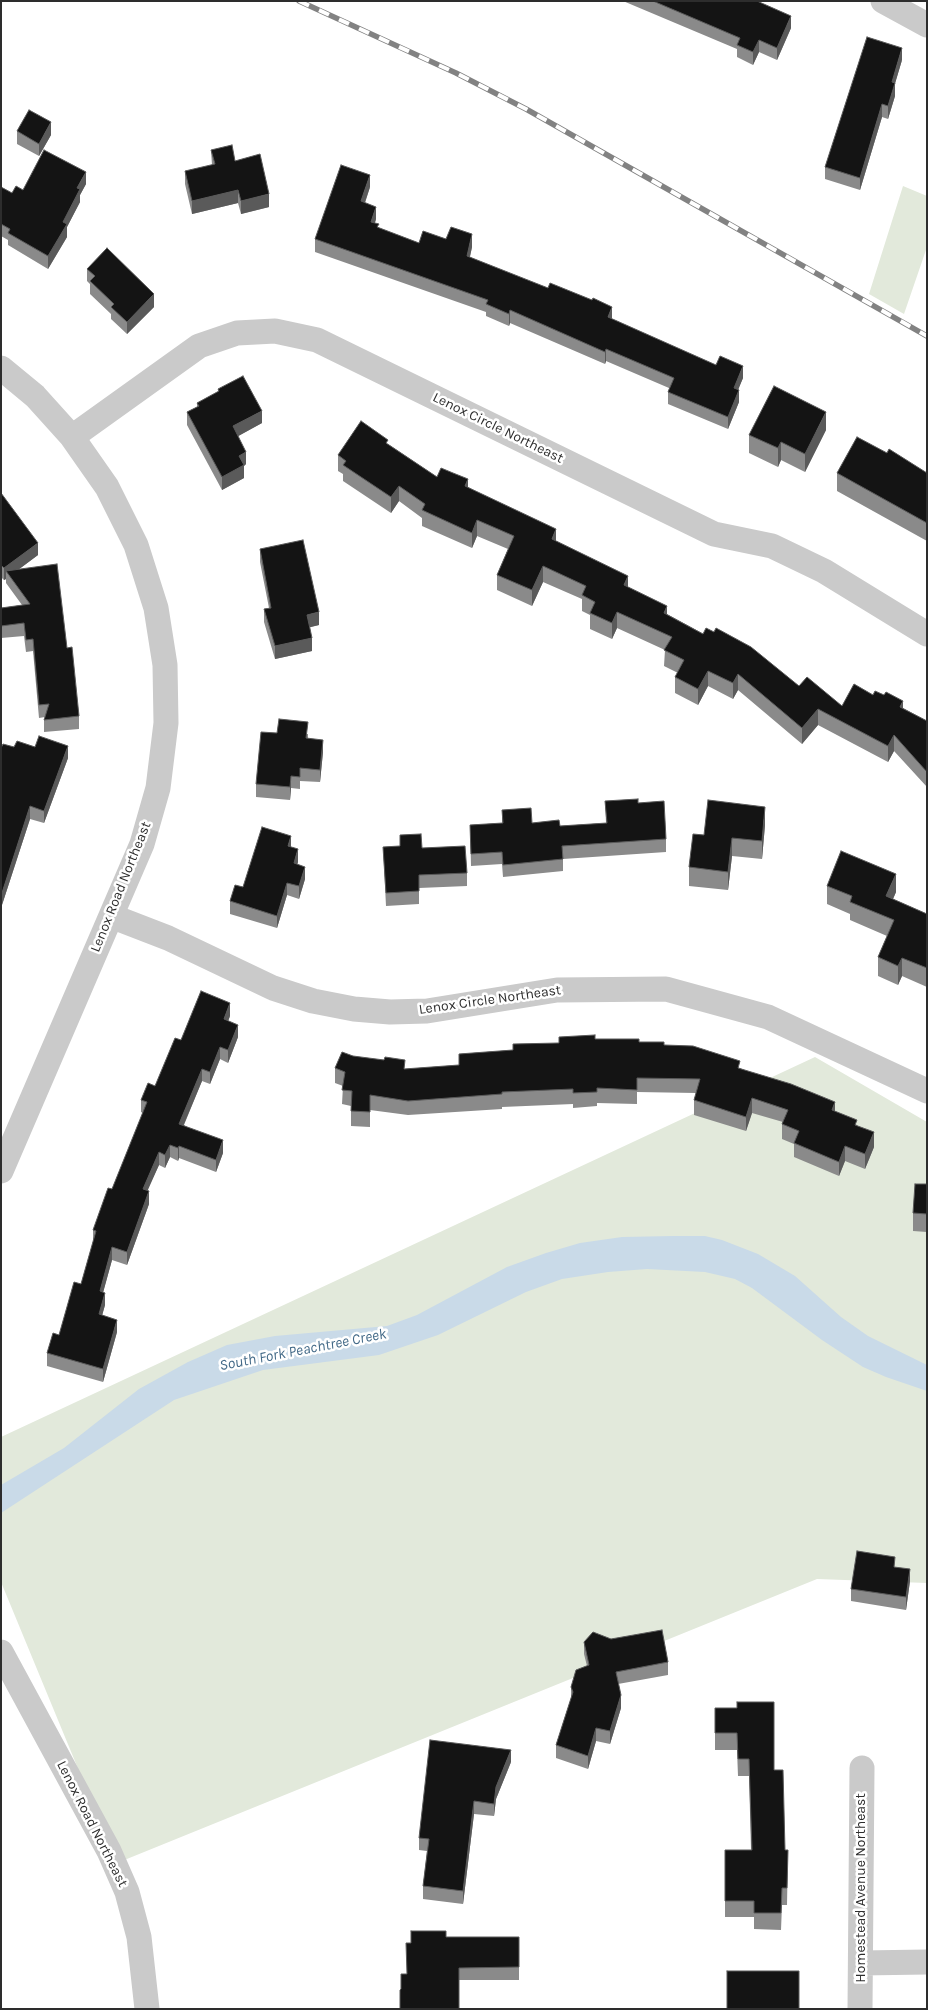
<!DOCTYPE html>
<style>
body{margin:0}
#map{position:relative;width:928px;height:2010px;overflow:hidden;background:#fff;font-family:Karla,sans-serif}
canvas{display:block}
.frame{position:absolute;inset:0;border:2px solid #2d2d2d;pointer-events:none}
</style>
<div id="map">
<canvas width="928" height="2010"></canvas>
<div class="frame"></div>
</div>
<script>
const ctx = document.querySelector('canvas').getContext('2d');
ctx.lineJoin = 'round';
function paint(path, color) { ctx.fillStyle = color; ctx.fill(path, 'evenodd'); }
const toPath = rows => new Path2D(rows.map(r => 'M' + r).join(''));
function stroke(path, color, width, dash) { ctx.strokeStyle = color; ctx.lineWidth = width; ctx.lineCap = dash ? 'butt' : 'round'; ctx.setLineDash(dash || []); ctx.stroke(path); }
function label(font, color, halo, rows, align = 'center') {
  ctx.font = font + ' Karla,sans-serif'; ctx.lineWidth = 5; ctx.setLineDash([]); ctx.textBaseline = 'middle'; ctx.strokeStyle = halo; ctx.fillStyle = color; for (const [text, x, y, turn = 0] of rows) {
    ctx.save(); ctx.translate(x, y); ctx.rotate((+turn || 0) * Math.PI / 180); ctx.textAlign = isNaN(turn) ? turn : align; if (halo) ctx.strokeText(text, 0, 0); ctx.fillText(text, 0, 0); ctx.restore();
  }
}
paint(toPath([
 [903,186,927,196,927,247,904,314,869,294],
 [815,1057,927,1122,927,1583,817,1579,117,1863,1,1582,1,1437]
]), '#e2e9db');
paint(toPath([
 [673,1236,705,1236,722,1240,758,1254,795,1276,841,1317,868,1336,927,1365,927,1391,886,1377,863,1367,822,1340,752,1288,735,1279,705,1272,647,1269,608,1272,562,1279,526,1292,438,1335,379,1355,263,1370,174,1400,1,1513,1,1485,64,1448,139,1389,188,1362,227,1345,275,1336,387,1326,417,1315,507,1267,546,1253,580,1243,622,1237]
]), '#c9dae8');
stroke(toPath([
 [883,1,927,25],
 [1,368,35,396,72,437,107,487,136,545,156,608,165,665,166,723,158,788,142,844,1,1171],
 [72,437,199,346,237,333,275,331,317,340,714,534,772,546,824,571,927,634],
 [111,916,168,938,273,988,313,1001,354,1009,390,1012,427,1011,557,990,666,989,768,1017,927,1091],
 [1,1652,109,1851,127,1892,139,1937,147,2009],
 [861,1963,927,1962],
 [860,2009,862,1768]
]), '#cacaca', 25);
const rail = toPath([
 [299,1,456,73,526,109,927,336]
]);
stroke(rail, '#828282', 5.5);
stroke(rail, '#fff', 4, [11]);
paint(toPath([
 [623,1,757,1,791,28,777,60,759,52,753,65,737,57,737,49],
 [902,60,895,83,895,96,888,119,882,117,860,190,825,179,825,167],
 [17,131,51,135,39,156,17,144],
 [211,150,235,161,269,207,241,214,238,203,192,214,185,184,185,171,212,165],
 [86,184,80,195,80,202,67,227,67,237,48,269,8,245,8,240,1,236,1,187,12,193,23,190],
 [370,187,365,203,376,219,375,223,379,228,419,243,446,239,472,247,470,257,612,319,743,378,738,389,739,402,728,429,668,404,668,392,669,388,606,361,605,364,510,323,509,326,486,316,486,312,315,252,315,239],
 [87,269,154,307,127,334,111,319,111,314,90,294,90,284,87,281],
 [218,389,262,423,238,436,246,464,244,466,244,478,222,490,187,425,187,412,197,407,197,403,218,392],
 [826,430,805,472,781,460,778,467,749,453,749,435],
 [388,444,437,477,468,487,556,541,628,587,667,614,799,686,842,706,873,695,903,708,927,721,927,787,894,751,888,762,818,725,802,744,738,690,733,699,708,686,698,705,675,693,675,677,678,673,664,666,665,650,617,628,612,639,590,629,590,615,582,611,582,599,543,582,532,606,497,590,497,575,508,549,477,536,472,548,422,526,422,518,399,501,391,513,343,481,343,474,338,471,338,455],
 [887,453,927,473,927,541,837,491,837,473],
 [1,493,38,555,19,569,67,648,79,716,79,729,44,732,44,720,45,717,39,718,33,651,26,652,24,636,1,638,1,608,22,605,6,583,6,579,4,580,1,577],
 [260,549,319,625,310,627,312,651,275,659,264,622,264,609,269,608,260,562],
 [277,733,308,734,308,738,323,752,320,782,300,781,300,789,291,788,290,800,256,797,256,784],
 [14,747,68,758,44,823,30,819,1,908,1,748],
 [605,801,638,803,666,839,666,852,563,859,563,871,503,877,502,864,471,866,470,825,502,823,502,810,532,823,560,826,606,823],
 [765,825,762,859,732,856,728,890,689,886,689,867,704,835],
 [400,835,467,873,467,886,419,888,419,904,386,906,383,847,400,846],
 [291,847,298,862,297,864,305,879,299,899,287,895,277,928,230,914,230,901,243,887],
 [827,886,896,892,893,899,927,914,927,987,902,976,898,985,878,976,878,957,887,936,850,920,850,914,827,904],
 [230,1016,228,1021,238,1037,228,1063,220,1059,210,1084,202,1081,184,1125,223,1153,216,1172,179,1158,178,1161,170,1157,165,1168,159,1165,147,1190,149,1204,127,1265,112,1260,103,1292,105,1305,102,1315,117,1332,103,1382,47,1366,47,1353,59,1335,81,1284,93,1242,93,1230,112,1189,143,1113,141,1112,141,1100,155,1086,181,1040],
 [595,1039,639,1042,664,1045,740,1068,835,1111,857,1125,874,1147,865,1169,845,1161,839,1176,794,1157,794,1144,782,1139,782,1124,783,1122,752,1113,746,1131,694,1115,694,1100,696,1093,637,1092,637,1104,597,1103,597,1106,573,1108,573,1104,502,1107,502,1109,408,1115,370,1110,370,1127,351,1126,351,1106,342,1104,343,1086,335,1083,335,1068,353,1056,405,1069,459,1065,459,1054,513,1050,559,1043],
 [927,1184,927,1232,913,1231,913,1213],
 [895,1567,910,1581,906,1610,851,1601,851,1589],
 [584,1642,668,1662,668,1675,618,1684,621,1708,610,1744,596,1741,588,1769,556,1758,556,1745,571,1698,571,1687,587,1666,584,1654],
 [715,1708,774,1770,785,1850,788,1850,787,1905,782,1905,781,1930,754,1929,754,1917,725,1917,725,1850,751,1850,749,1776,738,1776,737,1750,715,1750],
 [511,1762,496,1799,494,1816,474,1814,463,1904,423,1899,423,1886,427,1851,419,1850,419,1838],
 [446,1937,519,1937,519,1980,459,1980,407,1974,411,1943]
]), '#8a8a8a');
paint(toPath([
 [791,16,791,28,777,60,777,48],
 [759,40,759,52,753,65,753,52],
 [902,48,902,60,892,94,892,82],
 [895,83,895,96,888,119,888,106],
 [882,104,882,117,860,190,860,178],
 [51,122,51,135,39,156,39,144],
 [86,172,86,184,80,195,80,202,67,227,67,237,48,269,48,256,77,188],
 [370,175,370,187,361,214,361,201],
 [238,190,238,203,192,214,192,201],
 [269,194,269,207,241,214,241,201],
 [376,207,376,219,371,234,371,222],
 [472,234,472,247,467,269,467,256],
 [154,294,154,307,127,334,127,322],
 [612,307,612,320,608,317],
 [510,310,510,323,509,326,509,314],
 [606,349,606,361,605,364,605,352],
 [743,366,743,378,734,400,734,388],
 [739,390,739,402,728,429,728,417],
 [262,411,262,423,233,439,233,426],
 [826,412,826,430,805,472,805,454],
 [781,442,781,460,778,467,778,448],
 [246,452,246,464,244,466,244,478,222,490,222,477,239,456],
 [468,479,468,495,465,486],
 [399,486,399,501,391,513,391,497],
 [477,520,477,536,472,548,472,533],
 [556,529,556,545,552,539],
 [38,543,38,555,10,576,6,571,6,579,4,580,4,568],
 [543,566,543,582,532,606,532,590],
 [628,576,628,591,624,585],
 [667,606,667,622,664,613],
 [319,612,319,625,307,628,307,615],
 [617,612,617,628,612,639,612,623],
 [312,638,312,651,275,659,275,646],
 [708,671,708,686,698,705,698,689],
 [738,674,738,690,733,699,733,683],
 [903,701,903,716,900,707],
 [818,709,818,725,802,744,802,728],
 [894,735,894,751,888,762,888,746],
 [323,740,323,752,320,782,320,770],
 [68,746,68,758,44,823,44,811],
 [291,776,291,788,290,800,290,787],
 [30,806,30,819,1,908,1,896],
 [765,807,765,825,762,859,762,841],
 [291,836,291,849,288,846],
 [732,838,732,856,728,890,728,872],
 [298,849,298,862,294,876,294,863],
 [305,867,305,879,299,899,299,886],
 [896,874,896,892,886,915,886,896],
 [287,883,287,895,277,928,277,916],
 [902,958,902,976,898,985,898,966],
 [230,1003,230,1016,224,1032,224,1019],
 [238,1025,238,1037,228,1063,228,1050],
 [220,1047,220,1059,210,1084,210,1072],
 [202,1069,202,1081,179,1136,179,1124],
 [752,1098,752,1113,746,1131,746,1117],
 [835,1102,835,1117,832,1110],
 [874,1132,874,1147,865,1169,865,1154],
 [223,1140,223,1153,216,1172,216,1160],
 [170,1145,170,1157,165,1168,165,1155],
 [179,1146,179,1158,178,1161,178,1148],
 [845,1146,845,1161,839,1176,839,1162],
 [159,1152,159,1165,143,1201,143,1189],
 [149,1191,149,1204,127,1265,127,1252],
 [112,1247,112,1260,100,1304,100,1291],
 [105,1293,105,1305,99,1327,99,1314],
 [117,1320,117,1332,103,1382,103,1369],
 [910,1569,910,1581,906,1610,906,1597],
 [621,1695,621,1708,610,1744,610,1731],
 [596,1728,596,1741,588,1769,588,1756],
 [511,1750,511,1762,496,1799,494,1816,494,1804,496,1787],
 [474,1801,474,1814,463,1904,463,1891]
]), '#5a5a5a');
const building = toPath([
 [653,1,757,1,791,16,777,48,759,40,753,52,737,45,740,38,653,1],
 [867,37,902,48,892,82,895,83,888,106,882,104,860,178,825,167,867,37],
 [29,110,51,122,39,144,17,131,29,110],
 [232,145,235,161,260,154,269,194,241,201,238,190,192,201,185,171,215,164,211,150,232,145],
 [44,150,86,172,77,188,80,189,63,222,67,224,48,256,8,233,10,229,1,224,1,187,12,193,16,186,23,190,44,150],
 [341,165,370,175,361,201,376,207,371,222,379,224,377,227,419,243,423,231,446,239,451,227,472,234,467,256,548,288,550,283,592,300,593,298,612,307,608,317,716,365,720,356,743,366,734,388,739,390,728,417,668,392,674,378,606,349,605,352,510,310,509,314,486,304,488,300,315,239,341,165],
 [107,248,154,294,127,322,111,307,114,304,90,281,95,276,87,269,107,248],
 [243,376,262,411,233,426,246,452,239,456,244,465,222,477,187,412,199,406,197,403,219,391,218,389,243,376],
 [774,386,826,412,805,454,781,442,778,448,749,435,774,386],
 [361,421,388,440,386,443,437,477,441,468,453,473,468,479,465,486,556,529,552,539,628,576,624,585,667,606,664,613,703,634,706,628,714,632,716,628,751,647,799,686,807,677,842,706,854,684,873,695,875,691,884,695,886,692,903,701,900,707,927,721,927,772,894,735,888,746,818,709,802,728,738,674,733,683,708,671,698,689,675,677,684,660,664,650,672,637,617,612,612,623,590,613,595,602,582,595,586,586,543,566,532,590,497,575,514,536,477,520,472,533,422,510,425,504,399,486,391,497,343,465,346,461,338,455,361,421],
 [857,437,887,453,889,449,927,473,927,523,837,473,857,437],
 [1,493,38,543,4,568,1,565,1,493],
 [303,540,319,612,307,615,312,638,275,646,264,609,271,608,260,549,303,540],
 [57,564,67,648,72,647,79,716,44,720,49,704,39,705,33,639,26,640,24,623,1,626,1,608,30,604,6,571,57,564],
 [279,719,308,722,306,738,323,740,320,770,300,768,300,777,291,776,290,787,256,784,261,732,277,733,279,719],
 [39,736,68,746,44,811,30,806,1,896,1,748,3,744,14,747,17,741,35,747,39,736],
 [638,799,638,803,664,801,666,839,562,846,563,859,503,865,502,852,471,854,470,825,503,823,502,810,531,808,532,823,559,820,560,826,607,823,605,801,638,799],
 [708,800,765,807,762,841,732,838,728,872,689,867,693,834,704,835,708,800],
 [262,827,291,836,288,846,298,849,294,863,305,867,299,886,287,883,277,916,230,901,235,885,243,887,262,827],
 [421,834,422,848,465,846,467,873,419,875,419,891,386,893,383,847,400,846,400,835,421,834],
 [841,851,896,874,886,896,927,914,927,968,902,958,898,966,878,957,894,920,850,902,852,896,827,886,841,851],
 [201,991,230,1003,224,1019,238,1025,228,1050,220,1047,210,1072,202,1069,179,1124,223,1140,216,1160,179,1146,178,1148,170,1145,165,1155,159,1152,143,1189,149,1191,127,1252,112,1247,100,1291,105,1293,99,1314,117,1320,103,1369,47,1353,53,1333,59,1335,74,1282,81,1284,96,1231,93,1230,108,1188,112,1189,147,1102,141,1100,148,1083,155,1086,175,1038,181,1040,201,991],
 [595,1035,595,1039,639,1039,639,1042,664,1042,664,1045,693,1046,740,1061,738,1068,791,1084,835,1102,832,1110,857,1120,855,1125,874,1132,865,1154,845,1146,839,1162,794,1143,799,1131,782,1124,788,1110,752,1098,746,1117,694,1100,700,1079,637,1078,637,1090,597,1088,597,1092,573,1093,573,1089,502,1092,502,1094,408,1101,370,1095,370,1112,351,1111,352,1091,342,1090,345,1072,335,1068,342,1052,353,1056,384,1060,385,1057,405,1060,404,1069,459,1065,459,1054,513,1050,513,1044,559,1043,559,1037,595,1035],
 [915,1184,927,1184,927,1214,913,1213,915,1184],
 [857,1551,895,1557,894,1567,910,1569,906,1597,851,1589,857,1551],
 [662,1630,668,1662,616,1672,621,1695,610,1731,596,1728,588,1756,556,1745,573,1692,571,1687,576,1670,589,1665,584,1642,593,1632,611,1639,662,1630],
 [737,1702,774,1702,774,1770,783,1770,785,1850,788,1850,787,1888,782,1888,781,1913,754,1913,754,1901,725,1901,725,1850,752,1850,749,1759,738,1759,737,1733,715,1733,715,1708,737,1708,737,1702],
 [430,1740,511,1750,496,1787,494,1804,474,1801,463,1891,423,1886,429,1839,419,1838,430,1740],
 [411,1931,446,1931,446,1937,519,1937,519,1967,459,1968,459,2009,400,2009,400,1990,401,1989,401,1974,407,1974,406,1943,411,1943,411,1931],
 [727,1971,799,1971,799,2009,727,2009,727,1971]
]);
paint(building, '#141414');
stroke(building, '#5a5a5a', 1);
label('14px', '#2d2d2d', '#fff', [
 ["Lenox Circle Northeast",498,428,26],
 ["Lenox Road Northeast",121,887,-68],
 ["Lenox Circle Northeast",490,1000,-8],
 ["Lenox Road Northeast",92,1824,63],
 ["Homestead Avenue Northeast",861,1888,-90]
]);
label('italic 15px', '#426987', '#fff', [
 ["South Fork Peachtree Creek",303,1350,-11]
]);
</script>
